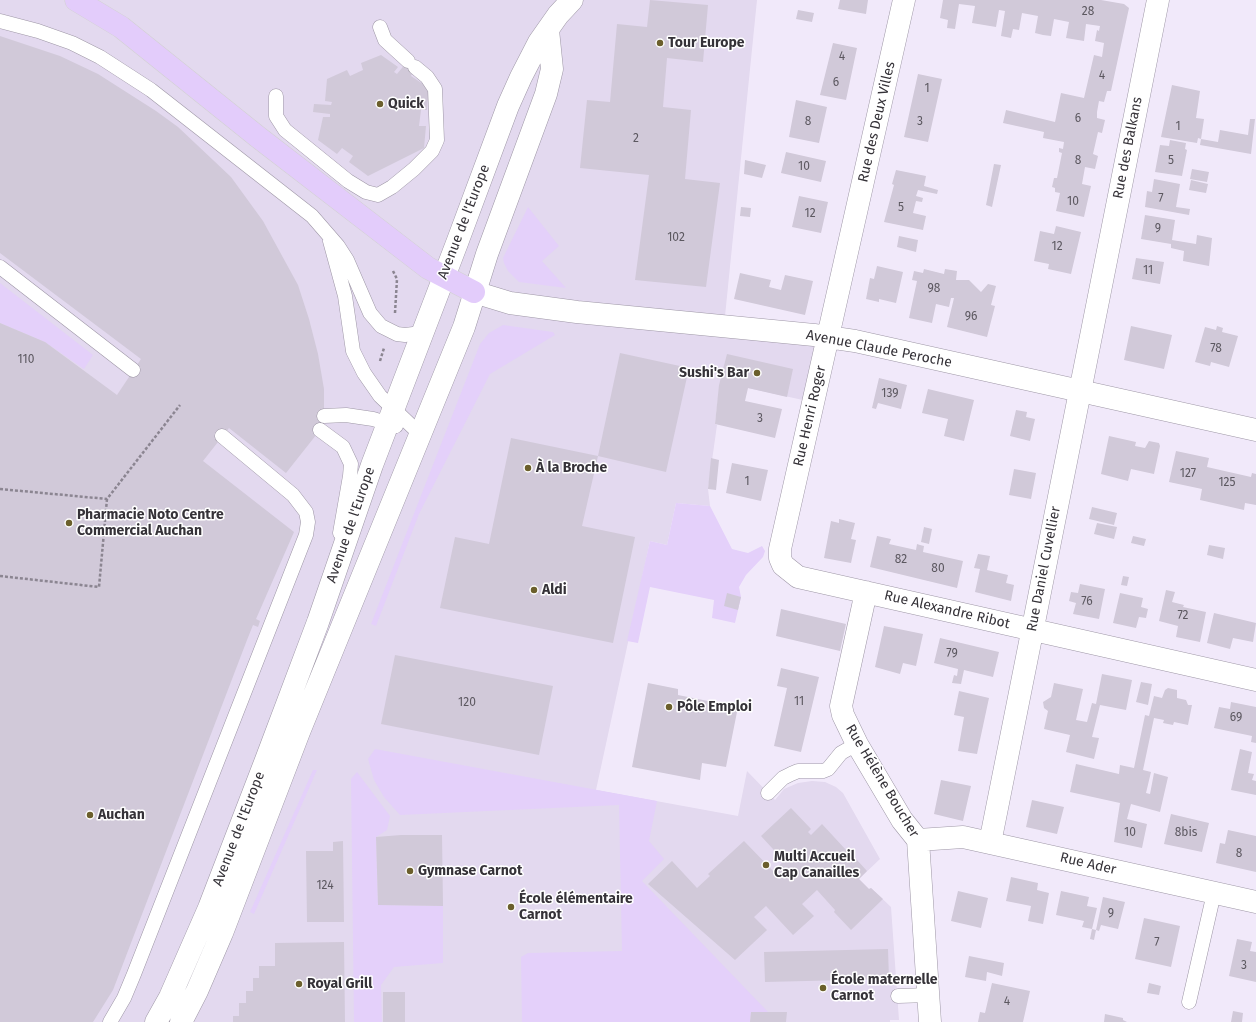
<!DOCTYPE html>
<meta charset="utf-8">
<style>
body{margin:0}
canvas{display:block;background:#f1e9fa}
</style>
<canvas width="1256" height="1022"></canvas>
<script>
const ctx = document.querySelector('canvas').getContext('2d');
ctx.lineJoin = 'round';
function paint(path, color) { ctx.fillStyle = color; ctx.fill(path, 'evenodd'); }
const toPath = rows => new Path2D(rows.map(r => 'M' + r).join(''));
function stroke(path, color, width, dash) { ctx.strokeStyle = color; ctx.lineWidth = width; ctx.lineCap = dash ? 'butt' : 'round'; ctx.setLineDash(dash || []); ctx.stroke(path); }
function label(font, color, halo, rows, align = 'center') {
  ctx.font = font + ' "Fira Sans",sans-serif'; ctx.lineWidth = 3; ctx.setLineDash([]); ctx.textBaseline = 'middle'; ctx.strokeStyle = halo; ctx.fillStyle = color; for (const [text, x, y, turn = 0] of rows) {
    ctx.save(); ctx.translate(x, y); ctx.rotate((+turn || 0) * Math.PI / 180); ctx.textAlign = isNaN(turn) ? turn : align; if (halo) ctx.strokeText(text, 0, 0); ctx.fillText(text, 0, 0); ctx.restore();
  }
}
paint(toPath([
 [0,0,757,0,724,326,818,335,803,400,720,382,715,424,717,425,708,489,710,506,676,503,667,545,650,541,596,790,738,816,747,771,775,800,784,789,798,783,812,781,825,782,836,787,843,793,880,859,859,879,869,889,871,888,891,907,899,1020,890,1020,890,1022,0,1022]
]), '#e3d9ef');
paint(toPath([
 [528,207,559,246,542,261,566,288,519,282,508,271,504,263,503,258],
 [0,283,93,355,84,369,45,342,0,323],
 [503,325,553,332,555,335,490,374,419,514,376,626,371,624,480,344,489,333],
 [676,503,710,506,732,549,748,553,762,546,765,551,763,557,746,575,739,587,741,597,735,623,712,618,714,600,650,587,638,643,627,641,650,541,667,545],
 [375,749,657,801,649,841,664,859,642,881,768,1012,751,1012,750,1022,522,1022,521,957,528,953,622,951,619,805,400,815,384,797,374,780,368,759],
 [313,770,317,770,254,914,250,912],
 [357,772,390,816,387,830,376,837,378,905,443,906,443,963,394,967,381,985,382,1022,354,1022,351,779]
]), '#e4d0fa');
paint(toPath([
 [650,0,708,5,703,62,667,58,663,107,691,110,685,179,720,183,706,287,635,280,649,175,580,168,587,100,610,102,617,24,647,27],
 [840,0,868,0,866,14,838,9],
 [943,0,1101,0,1124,4,1129,8,1111,91,1107,91,1104,102,1099,101,1097,112,1097,118,1105,120,1102,133,1098,132,1093,154,1098,156,1095,169,1085,167,1082,184,1091,186,1084,217,1056,211,1060,193,1055,192,1055,188,1052,187,1054,178,1057,178,1062,153,1059,152,1059,148,1063,149,1064,142,1043,138,1044,132,1003,123,1006,110,1055,122,1061,93,1084,98,1094,55,1102,57,1104,43,1095,41,1097,30,1099,31,1100,26,1086,24,1084,41,1066,38,1069,22,1054,19,1051,36,1043,35,1035,33,1038,16,1022,13,1019,30,1013,29,1011,38,1001,36,1005,11,999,10,996,27,972,23,975,6,959,4,955,29,947,28,948,20,940,18],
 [798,10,814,13,812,22,796,19],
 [0,36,60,56,98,74,156,111,178,127,231,177,263,221,298,285,309,319,318,354,324,389,324,425,286,473,229,428,203,461,294,532,256,619,260,621,258,627,253,625,247,640,113,990,93,1022,0,1022,0,323,45,342,117,395,141,359,0,253],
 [833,43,857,48,846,100,820,95],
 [381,55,398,67,394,72,397,74,411,57,418,62,411,76,429,88,427,110,421,110,419,126,426,126,424,148,368,176,349,162,353,156,342,148,337,154,318,140,323,117,330,117,330,114,313,112,314,104,331,105,332,102,325,101,327,79,347,70,350,76,363,70,361,63],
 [918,74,942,79,928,142,904,137],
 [1172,85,1200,91,1196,118,1204,119,1201,139,1218,142,1220,130,1248,135,1250,119,1255,119,1251,154,1200,145,1201,139,1198,138,1197,143,1161,137],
 [796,100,827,107,819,143,789,137],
 [1170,140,1186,143,1185,149,1187,150,1182,176,1155,172,1160,145,1169,146],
 [786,152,826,161,821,182,781,173],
 [745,160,766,165,762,178,744,174],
 [994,164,1001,165,992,207,986,205],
 [1192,169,1209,172,1207,182,1190,179],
 [896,170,926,176,924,186,938,190,937,194,918,190,916,196,923,198,922,202,916,201,913,213,926,216,923,230,884,222,894,185,892,184],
 [1154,179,1180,184,1176,207,1190,209,1189,215,1145,207,1147,191,1152,192],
 [1191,180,1208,184,1206,193,1189,190],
 [799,196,828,202,821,233,792,227],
 [741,207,751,208,750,217,740,216],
 [1145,215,1175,220,1172,240,1196,244,1197,235,1212,238,1209,266,1183,261,1184,251,1171,248,1171,244,1141,239],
 [1056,226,1081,232,1071,274,1048,269,1049,264,1034,261,1040,231,1054,234],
 [899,236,918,240,916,252,897,247],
 [1136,258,1164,262,1160,284,1132,279],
 [877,266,903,272,896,303,879,299,879,302,866,299,870,278,874,279],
 [924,269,944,274,945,269,957,271,956,280,969,280,981,292,988,284,996,286,991,305,995,306,987,337,947,327,954,298,951,298,949,307,936,304,932,323,909,318,917,281,912,280,914,271,923,273],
 [740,273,771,280,769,287,781,290,785,275,813,281,805,315,734,299],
 [1131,326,1172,335,1164,369,1124,360],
 [1217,326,1223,328,1222,332,1238,336,1229,367,1211,362,1210,366,1195,362,1205,327,1216,330],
 [620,353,689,368,666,472,598,456],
 [727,354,793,369,787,397,748,388,745,401,782,409,775,438,715,424,719,385],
 [879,378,907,385,901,409,878,403,876,409,872,408],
 [928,389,974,400,964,441,944,436,948,419,922,413],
 [1016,410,1027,412,1026,417,1035,419,1030,441,1010,436],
 [1109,436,1136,442,1135,446,1145,448,1149,441,1159,443,1160,446,1154,474,1131,469,1128,481,1101,474],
 [511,438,598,456,582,526,635,537,613,643,440,608,455,537,489,544],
 [1176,451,1209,458,1207,467,1251,477,1252,473,1256,474,1256,505,1245,503,1244,510,1200,500,1202,489,1169,482],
 [711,458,719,460,716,490,708,489],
 [732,463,768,470,761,501,726,493],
 [1014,469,1036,473,1031,499,1009,495],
 [1092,507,1117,513,1114,525,1089,519],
 [839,519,855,523,851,539,856,540,851,563,824,558,831,521,839,523],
 [1097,523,1117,527,1114,539,1094,534],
 [924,527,932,529,929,544,921,542],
 [877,536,891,539,889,544,916,550,917,544,920,545,924,546,923,552,963,561,957,588,870,567],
 [1133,536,1146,539,1144,546,1131,543],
 [1209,545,1225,548,1223,559,1207,555],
 [978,554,990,556,987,570,1008,575,1006,583,1014,585,1011,601,975,592,980,569,974,568],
 [1123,576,1129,577,1127,586,1121,585],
 [1080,584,1105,589,1099,619,1073,614,1076,603,1069,601,1071,592,1078,593],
 [1166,590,1175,592,1172,602,1184,605,1183,607,1206,612,1200,642,1176,637,1178,626,1159,621],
 [727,593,741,597,738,610,724,606],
 [1120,593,1143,598,1141,607,1148,609,1146,618,1139,617,1136,628,1113,623],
 [781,609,846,624,840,651,776,636],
 [1214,613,1256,623,1253,642,1233,638,1230,649,1207,643],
 [884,626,923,634,916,666,903,663,900,674,875,667],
 [940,638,999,652,993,677,964,670,961,684,952,683,954,675,957,676,958,669,934,663],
 [395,655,553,686,539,755,381,724],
 [781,668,819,677,801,752,774,746,787,688,777,686],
 [1102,674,1132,680,1126,710,1100,705,1092,737,1099,738,1094,759,1066,752,1070,735,1044,729,1048,711,1044,708,1043,702,1051,697,1054,683,1083,689,1076,720,1087,722,1092,703,1096,704],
 [1141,682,1152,684,1148,705,1136,702],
 [648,683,678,689,678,695,738,707,726,767,702,763,700,780,632,767],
 [1168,688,1177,690,1177,698,1186,700,1188,705,1192,705,1188,725,1174,722,1173,725,1163,723,1164,720,1154,718,1143,770,1151,772,1146,793,1150,794,1154,773,1168,777,1160,812,1131,804,1127,819,1147,824,1142,848,1114,842,1120,803,1070,792,1076,764,1119,774,1120,765,1134,768,1145,715,1149,716,1154,696,1162,698,1165,690],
 [959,691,989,698,977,754,958,751,964,717,954,715],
 [1231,702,1256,707,1256,743,1251,742,1252,736,1214,728,1219,707,1230,709],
 [1240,749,1252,752,1248,773,1254,774,1252,780,1256,781,1256,795,1231,790],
 [941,780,971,786,963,821,934,814],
 [1032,800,1064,807,1057,834,1026,827],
 [791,808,811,829,808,832,811,835,822,824,846,850,847,849,867,871,859,879,869,889,871,888,883,899,851,930,834,912,835,910,817,890,802,904,814,916,793,935,766,906,754,917,767,930,735,960,648,884,672,861,697,888,710,876,708,874,744,841,773,871,784,861,761,836],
 [1171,814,1209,823,1202,852,1164,844],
 [1228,830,1256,836,1256,872,1216,863,1220,843,1225,844],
 [401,835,442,835,443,906,378,905,376,837],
 [343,841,344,922,307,922,306,851,333,851,333,842],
 [1011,877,1038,883,1037,890,1049,893,1043,924,1028,921,1031,906,1006,901],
 [958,891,988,898,981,928,951,921],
 [1061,891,1089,897,1087,906,1097,908,1092,929,1082,927,1084,921,1056,915],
 [1103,897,1125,902,1118,929,1101,925,1099,931,1096,930],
 [1144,918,1180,926,1171,967,1135,959],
 [1092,929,1096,930,1094,940,1090,939],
 [1237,939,1252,942,1250,951,1256,952,1256,982,1229,976],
 [344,942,345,1022,233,1022,233,1016,239,1016,239,1003,246,1003,246,991,253,991,253,978,259,978,259,966,275,966,275,943],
 [888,949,889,979,765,982,764,952],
 [969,956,1004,963,1002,976,987,972,986,981,965,977],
 [992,983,1030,991,1023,1022,978,1022,980,1012,985,1013],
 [1149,983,1161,986,1159,995,1147,993],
 [383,992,405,992,405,1022,383,1022],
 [1233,1011,1243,1013,1242,1022,1231,1022],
 [751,1012,787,1012,786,1022,750,1022],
 [1105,1014,1123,1018,1123,1020,1127,1022,1104,1022]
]), '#d1c9d9');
const lane = toPath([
 [0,21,38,31,72,43,100,57,151,90,312,216,338,246,347,260,370,313,381,326,397,334,405,335,422,333],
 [380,27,385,40,408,61],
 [276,96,276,116,285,130,348,181,366,192,378,195,392,187,414,169,432,151,437,140,435,89,427,77,415,67],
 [330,241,345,296,353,351,364,373,380,396,421,435],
 [0,267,133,370],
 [324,416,346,415,373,419,396,426],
 [320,430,343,447,351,464,350,476,340,533],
 [768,793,783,778,791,774,798,771,823,771,828,769,841,753,857,744],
 [898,996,929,995],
 [1189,1002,1214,893],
 [110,1022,124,998,134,974,306,535,308,522,306,512,293,495,222,436]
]);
const street = toPath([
 [904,0,780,549,780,558,783,565,798,577,1256,680],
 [474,292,510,303,577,312,814,335,855,341,1256,430],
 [866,592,841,706,843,715,857,744,902,820,918,840,930,1022],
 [918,840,963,837,1256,902],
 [990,843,1158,0]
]);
const secondary = toPath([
 [156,1022,170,997,209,908,266,760,318,622,372,465,457,243,508,106,521,77,539,42,558,15,572,0],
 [181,1022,197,991,222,933,299,732,464,327,487,254,546,94,552,69,548,30]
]);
const highway = toPath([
 [76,0,121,27,258,137,428,268,474,292]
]);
stroke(lane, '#9e97a6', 15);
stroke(street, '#9e97a6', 23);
stroke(secondary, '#9e97a6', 23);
stroke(highway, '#d3d2d3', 23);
stroke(toPath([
 [393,271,397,279,395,313],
 [380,361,384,348],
 [0,489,107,499,180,405],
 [0,576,99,587,107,499]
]), '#8b8591', 2.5, [3, 2]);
stroke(lane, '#fff', 14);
stroke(street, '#fff', 22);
stroke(secondary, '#fff', 22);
stroke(highway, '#e3ccfb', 22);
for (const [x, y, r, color] of [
 [660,43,4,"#6b5f2c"],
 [380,104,4,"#6b5f2c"],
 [757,373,4,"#6b5f2c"],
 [528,468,4,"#6b5f2c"],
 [69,523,4,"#6b5f2c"],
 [534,590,4,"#6b5f2c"],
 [669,707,4,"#6b5f2c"],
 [90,815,4,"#6b5f2c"],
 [766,865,4,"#6b5f2c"],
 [410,871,4,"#6b5f2c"],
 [511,907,4,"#6b5f2c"],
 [299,984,4,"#6b5f2c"],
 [823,988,4,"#6b5f2c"]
]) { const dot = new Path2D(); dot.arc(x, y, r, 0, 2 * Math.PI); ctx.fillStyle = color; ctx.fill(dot); stroke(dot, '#fff', 1.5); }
label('12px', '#5c5860', null, [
 ["28",1088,12],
 ["4",842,57],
 ["4",1102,76],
 ["6",836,83],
 ["1",927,89],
 ["6",1078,119],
 ["8",808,122],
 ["3",920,122],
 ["1",1178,127],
 ["2",636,139],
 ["8",1078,161],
 ["5",1171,161],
 ["10",804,167],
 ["7",1161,199],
 ["10",1073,202],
 ["5",901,208],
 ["12",810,214],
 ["9",1158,229],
 ["102",676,238],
 ["12",1057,247],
 ["11",1148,271],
 ["98",934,289],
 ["96",971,317],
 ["78",1216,349],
 ["110",26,360],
 ["139",890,394],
 ["3",760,419],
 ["127",1188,474],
 ["1",747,482],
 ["125",1227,483],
 ["82",901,560],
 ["80",938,569],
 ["76",1087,602],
 ["72",1183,616],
 ["79",952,654],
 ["11",799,702],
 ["120",467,703],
 ["69",1236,718],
 ["10",1130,833],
 ["8bis",1186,833],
 ["8",1239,854],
 ["124",325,886],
 ["9",1111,914],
 ["7",1157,943],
 ["3",1244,966],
 ["4",1007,1002]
]);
label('bold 14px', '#353238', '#fff', [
 ["Tour Europe",668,43],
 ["Quick",388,104],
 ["Sushi's Bar",749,373,"right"],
 ["À la Broche",536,468],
 ["Pharmacie Noto Centre",77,515],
 ["Commercial Auchan",77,531],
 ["Aldi",542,590],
 ["Pôle Emploi",677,707],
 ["Auchan",98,815],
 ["Multi Accueil",774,857],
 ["Cap Canailles",774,873],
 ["Gymnase Carnot",418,871],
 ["École élémentaire",519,899],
 ["Carnot",519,915],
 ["École maternelle",831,980],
 ["Carnot",831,996],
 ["Royal Grill",307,984]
], 'left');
label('14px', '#353238', '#fff', [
 ["Rue des Deux Villes",877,122,-77],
 ["Rue des Balkans",1128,148,-79],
 ["Avenue de l'Europe",464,222,-69],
 ["Avenue Claude Peroche",879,349,11],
 ["Rue Henri Roger",810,416,-77],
 ["Avenue de l'Europe",351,525,-71],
 ["Rue Daniel Cuvellier",1044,569,-79],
 ["Rue Alexandre Ribot",947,610,13],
 ["Rue Hélène Boucher",882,781,59],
 ["Avenue de l'Europe",239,829,-69],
 ["Rue Ader",1088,864,13]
]);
</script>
